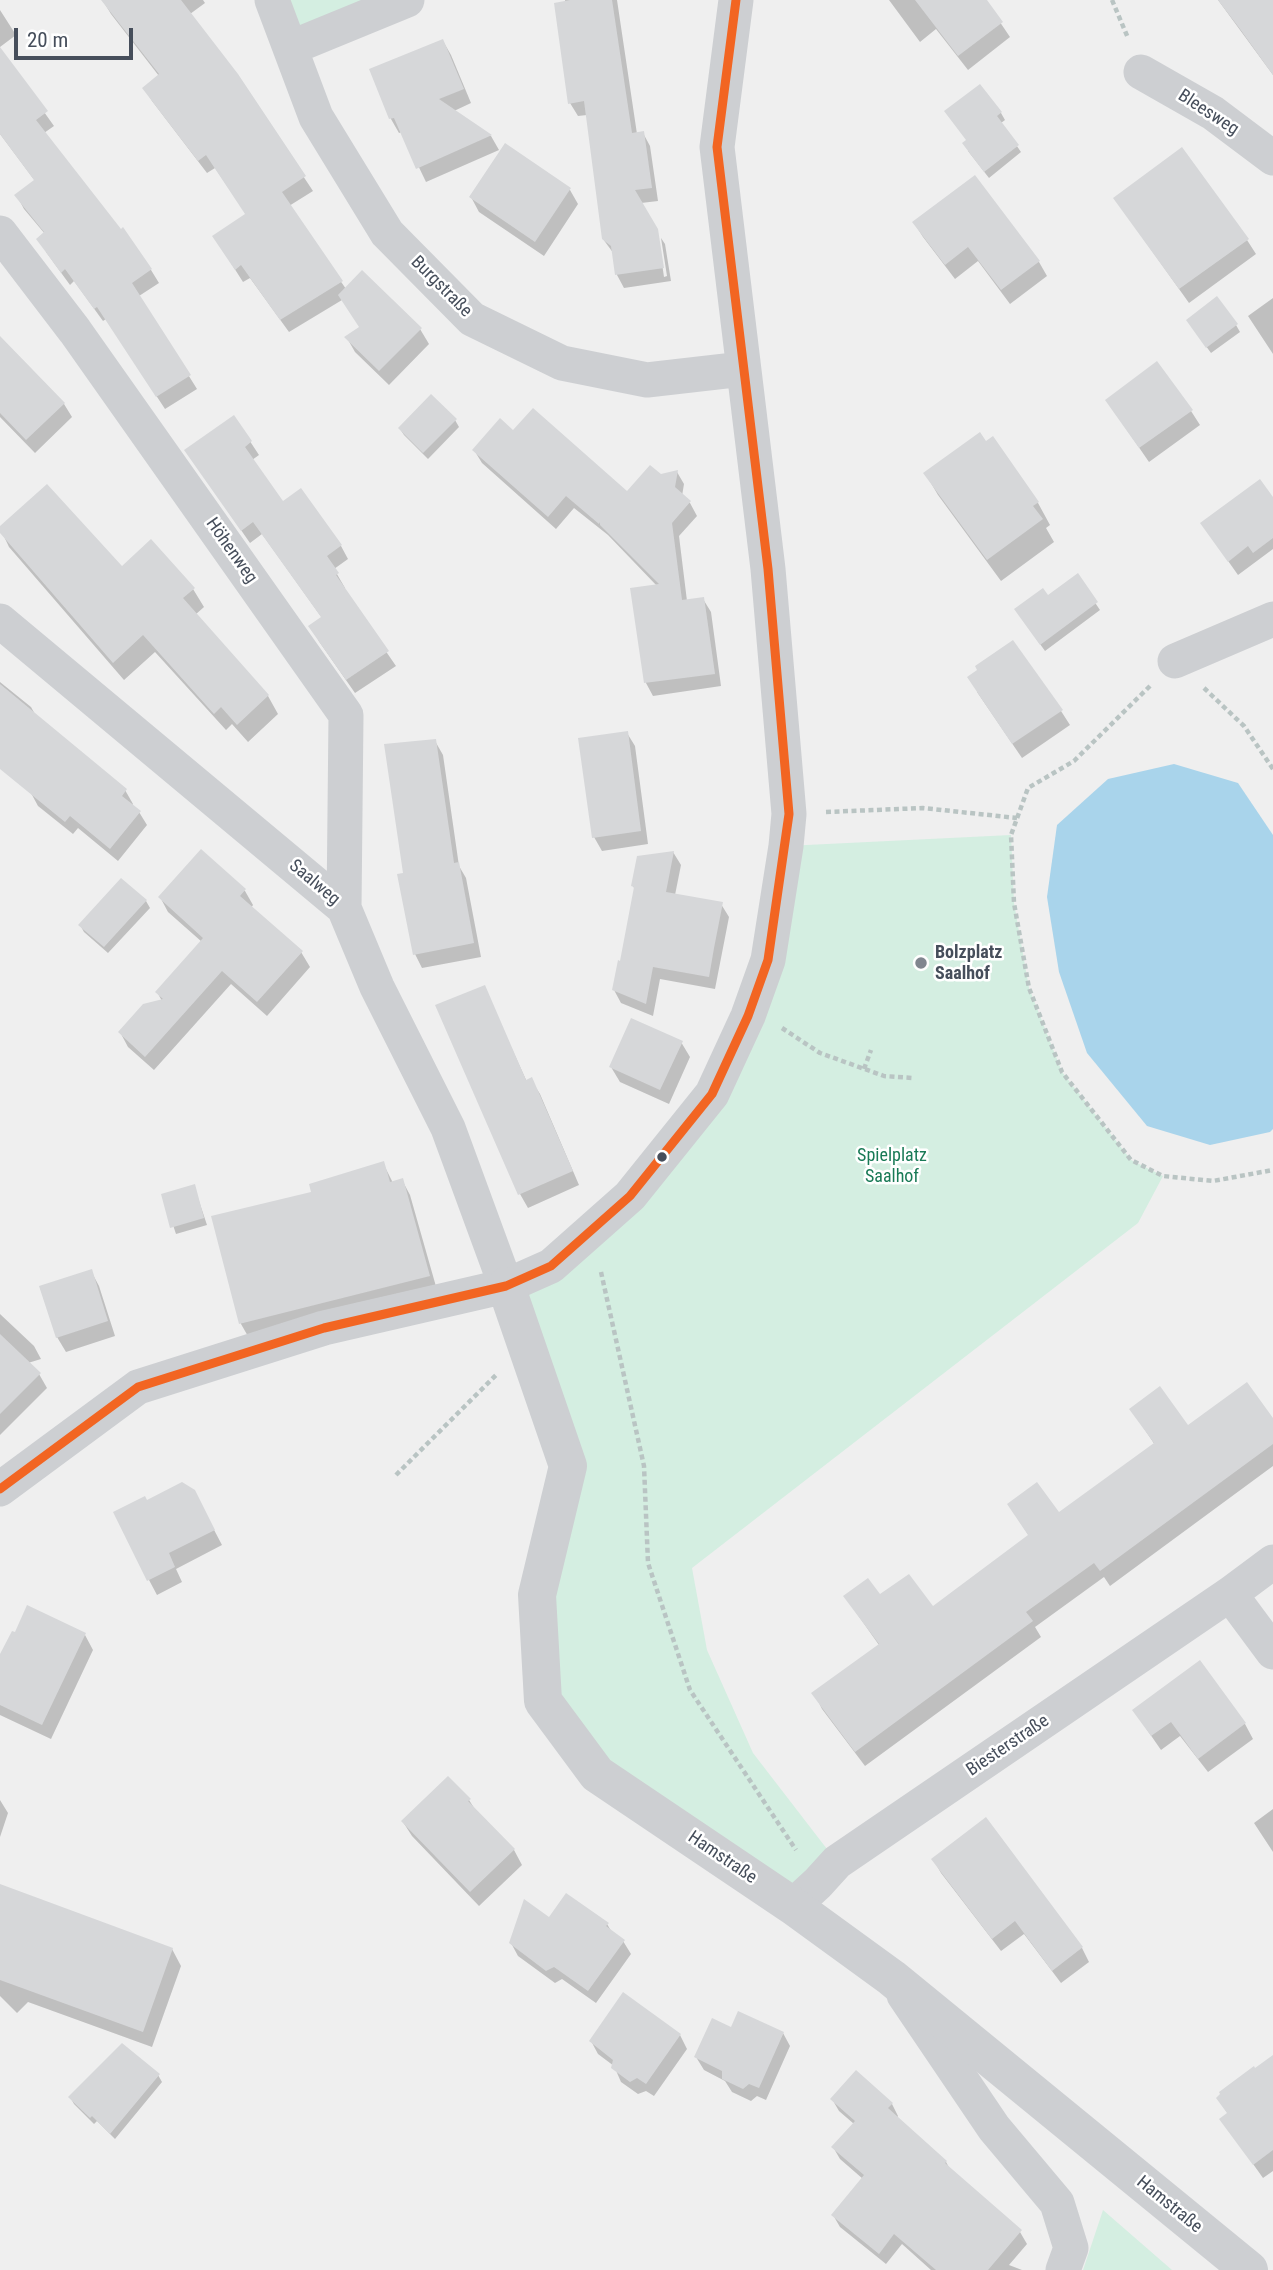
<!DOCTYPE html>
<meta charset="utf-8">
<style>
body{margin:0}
#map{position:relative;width:1273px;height:2270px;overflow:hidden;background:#efefef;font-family:"Roboto Condensed",sans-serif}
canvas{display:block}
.scale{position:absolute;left:14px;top:28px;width:119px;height:32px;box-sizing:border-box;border:4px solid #464e5b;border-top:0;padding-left:9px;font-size:21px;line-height:24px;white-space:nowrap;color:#464e5b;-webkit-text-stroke:5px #fff;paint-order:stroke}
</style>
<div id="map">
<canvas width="1273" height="2270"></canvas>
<div class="scale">20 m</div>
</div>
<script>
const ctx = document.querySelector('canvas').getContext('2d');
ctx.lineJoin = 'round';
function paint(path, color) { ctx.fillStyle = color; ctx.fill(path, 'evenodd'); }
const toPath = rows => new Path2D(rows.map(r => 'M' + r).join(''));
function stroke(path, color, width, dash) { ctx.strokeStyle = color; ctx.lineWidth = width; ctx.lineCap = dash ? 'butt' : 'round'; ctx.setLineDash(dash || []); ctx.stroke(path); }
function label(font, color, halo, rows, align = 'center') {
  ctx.font = font + ' "Roboto Condensed",sans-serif'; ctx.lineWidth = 5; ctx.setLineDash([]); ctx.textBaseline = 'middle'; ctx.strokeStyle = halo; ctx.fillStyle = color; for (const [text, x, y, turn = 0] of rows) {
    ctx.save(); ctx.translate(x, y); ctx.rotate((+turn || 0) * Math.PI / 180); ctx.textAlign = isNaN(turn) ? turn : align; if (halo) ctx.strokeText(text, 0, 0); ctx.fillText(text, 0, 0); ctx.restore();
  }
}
paint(toPath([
 [272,0,407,0,290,48],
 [1011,835,1014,903,1029,988,1062,1072,1131,1160,1163,1176,1138,1223,692,1568,707,1650,753,1753,837,1862,793,1906,597,1774,543,1701,568,1466,506,1286,551,1266,712,1094,786,846],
 [1103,2210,1172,2270,1083,2270]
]), '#d4eee1');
paint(toPath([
 [1174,764,1238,783,1273,835,1273,1129,1270,1132,1210,1145,1147,1126,1087,1053,1059,972,1047,897,1057,825,1108,779]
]), '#a9d4eb');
paint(toPath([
 [105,0,203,0,205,3,190,14,236,75,313,191,289,206,346,289,420,329,429,344,389,385,355,352,347,338,365,333,342,300,289,332,250,278,243,282,222,249,247,215,215,168,207,173,152,101,144,88,159,76,111,14,103,1],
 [565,0,617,0,637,134,643,133,650,146,658,201,641,203,657,229,664,277,667,276,661,238,665,244,671,281,624,288,617,275,614,254,603,239,587,115,578,116,570,103],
 [889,0,985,0,1010,37,968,70,936,29,920,42],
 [1218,0,1273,0,1273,75],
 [0,10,16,35,0,47],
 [443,41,451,55,471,103,454,111,491,136,499,150,426,182,402,132,399,133,391,119,372,70],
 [0,50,54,126,44,133,151,270,159,283,139,296,197,389,165,409,106,319,103,321,74,281,70,285,46,252,45,234,24,209,17,196,35,181,0,134],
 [980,87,1001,113,1005,120,1001,123,1021,152,989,178,968,151],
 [570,190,578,204,544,256,479,212,471,197],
 [1115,199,1247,240,1256,254,1189,303],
 [914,223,1039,262,1047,276,1010,304,978,261,955,279,923,237],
 [1273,298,1273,354,1248,316],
 [1236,325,1240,332,1211,353,1192,327],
 [0,339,64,404,72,417,35,453,0,417],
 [1107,401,1191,411,1200,425,1149,462],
 [234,417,259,455,252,460,282,503,341,546,348,559,334,569,345,588,343,589,396,666,355,693,318,640,322,618,262,534,250,543,186,451],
 [455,420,459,427,428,459,404,435,400,429],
 [513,432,627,494,660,476,677,472,684,484,682,496,690,503,697,516,679,536,687,601,703,599,711,612,721,686,653,696,646,683,657,586,608,535,574,508,556,529,482,463,474,450],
 [993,439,1038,503,1050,525,1046,528,1054,542,1001,581,938,495,925,473],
 [1273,500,1273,549,1238,575,1202,524],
 [0,528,121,568,193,589,204,607,195,615,268,696,278,714,248,742,232,724,226,730,155,652,124,680,9,547],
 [1077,576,1100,610,1045,651,1020,616],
 [0,682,31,707,36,716,125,790,133,804,132,806,139,812,147,825,118,861,78,828,73,834,38,806,31,793,0,754],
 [977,692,1061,711,1070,725,1022,758],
 [627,733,635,746,648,844,602,851,594,837],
 [435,741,443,755,459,866,466,878,481,957,422,968,415,954,405,875],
 [201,851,245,891,253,905,251,908,301,952,310,967,267,1016,231,984,154,1070,128,1047,120,1032,162,1001,157,992,202,942,168,912,160,897],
 [673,852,681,865,675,895,721,904,729,917,715,989,660,979,653,1016,621,1003,614,990,622,963,635,890,633,886],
 [121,881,146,901,150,908,108,953,84,932,80,925],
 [484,987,527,1082,531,1080,540,1094,579,1185,528,1208,520,1194],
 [681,1042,690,1057,669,1104,620,1082,611,1067],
 [383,1163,393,1183,402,1180,410,1195,437,1290,249,1338,241,1324,214,1217,313,1193],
 [194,1186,207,1225,176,1234,163,1195],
 [91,1271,99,1286,115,1336,66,1352,57,1337],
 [0,1314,34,1346,41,1359,28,1363,39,1374,47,1388,0,1435],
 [1131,1409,1187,1428,1273,1421,1273,1466,1110,1586,1104,1577,1035,1627,1041,1637,865,1766,822,1709,814,1693,879,1645,845,1597,880,1597,932,1608,1029,1536,1009,1505,1059,1515,1155,1445],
 [146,1502,202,1507,222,1545,176,1569,182,1582,157,1595,149,1580],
 [85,1635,93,1650,51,1739,0,1715,0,1667],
 [1134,1711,1245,1724,1253,1739,1208,1772,1180,1736,1161,1750],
 [0,1800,8,1813,0,1837],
 [469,1800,476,1811,514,1850,522,1865,479,1906,412,1836,403,1822],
 [1273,1809,1273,1852,1254,1823],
 [986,1820,1082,1948,1089,1962,1061,1983,1024,1934,1001,1951,941,1873,933,1859],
 [0,1896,172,1949,181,1966,152,2047,28,2002,17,2013,0,1996],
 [549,1920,607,1924,613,1934,623,1941,631,1954,596,2003,562,1979,555,1983,518,1956,511,1943],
 [732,2029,783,2033,790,2046,766,2100,757,2096,751,2101,732,2092,725,2081,704,2070,696,2057],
 [680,2035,687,2049,654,2096,646,2091,638,2094,621,2082,614,2066,598,2054,591,2041],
 [1273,2074,1273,2171,1263,2178,1221,2119,1228,2114,1218,2098],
 [158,2075,162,2082,115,2139,97,2121,94,2124,74,2104,70,2097],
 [832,2099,892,2104,898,2116,897,2118,946,2162,951,2171,1020,2232,1027,2244,1009,2265,1022,2270,931,2270,902,2244,886,2264,840,2227,833,2215,863,2179,840,2159,833,2147,854,2124,839,2111]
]), '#0003');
paint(toPath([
 [101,0,181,0,238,74,306,176,282,192,343,281,280,320,241,265,235,270,212,236,245,214,206,155,198,161,142,88,159,74],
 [570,0,612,0,632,133,644,131,652,188,635,190,658,229,664,268,615,275,611,246,602,239,584,101,568,104,554,3],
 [915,0,987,0,1003,22,958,56],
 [1218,0,1273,0,1273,75,1240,29],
 [443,39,464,89,439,99,492,135,416,169,394,118,389,119,369,69],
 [0,47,48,111,36,120,121,229,123,227,152,269,132,283,191,375,156,397,97,307,94,309,65,269,61,273,48,255,36,239,44,232,14,195,34,180,0,134],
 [980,84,1002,112,997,116,1019,145,984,172,962,143,966,140,944,111],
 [505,143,571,188,535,242,469,197],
 [1182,147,1249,239,1179,289,1113,198],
 [975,175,1040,261,1001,290,968,247,945,265,912,222],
 [362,270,422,328,379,371,344,337,359,327,338,295],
 [1217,296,1238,324,1206,348,1186,320],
 [0,336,65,403,26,440,0,413],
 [1157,361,1193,410,1139,448,1105,400],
 [431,394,457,419,423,453,398,428],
 [533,408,627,491,650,465,661,474,678,470,675,487,691,501,672,523,682,600,704,597,715,674,644,683,630,588,659,584,600,525,600,522,599,524,566,496,548,517,472,450,500,418,513,430],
 [234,415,252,441,245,447,283,501,301,488,342,545,327,556,339,573,336,575,389,651,346,680,308,626,321,617,253,522,241,531,184,450],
 [980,432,986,441,993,436,1039,502,1033,506,1043,519,987,560,923,473],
 [1260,479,1273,497,1273,538,1253,553,1248,546,1228,562,1200,523],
 [47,484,122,566,151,539,195,588,183,598,269,695,237,725,221,707,214,714,143,635,113,663,0,533,0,526],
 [1078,573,1098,602,1040,645,1014,609,1043,588,1048,595],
 [1013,640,1063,710,1012,744,967,677,977,670,975,666],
 [0,684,127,789,122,796,141,811,110,849,70,816,65,822,0,769],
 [628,731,641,831,592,838,578,738],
 [436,739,454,863,459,862,474,943,413,955,397,874,403,873,384,744],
 [201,849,246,889,240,896,303,951,257,1002,222,971,145,1057,118,1032,143,1004,163,999,155,992,203,938,158,897],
 [674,851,666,892,723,902,714,948,709,977,653,967,646,1004,612,990,618,960,620,961,634,887,631,886,637,856],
 [121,878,147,900,104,947,78,925],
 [485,985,526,1080,532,1077,573,1171,518,1195,435,1005],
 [631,1018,683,1041,660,1090,609,1067],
 [384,1161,390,1182,403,1178,430,1276,239,1324,211,1216,311,1192,309,1184],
 [195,1184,204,1218,170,1228,161,1194],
 [92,1269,108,1321,56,1338,39,1286],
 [0,1334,41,1373,0,1414],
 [1247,1382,1273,1418,1273,1444,1100,1571,1094,1563,1026,1612,1033,1621,855,1752,811,1693,879,1644,843,1596,868,1578,880,1594,909,1574,933,1606,1028,1535,1007,1504,1037,1482,1059,1512,1154,1443,1129,1409,1160,1386,1188,1425],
 [182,1482,195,1490,215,1530,169,1553,175,1567,147,1581,113,1512,145,1496,147,1500],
 [27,1605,86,1633,42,1725,0,1705,0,1654,12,1631,15,1632],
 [1200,1660,1246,1723,1198,1759,1171,1722,1151,1736,1132,1710],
 [448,1776,471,1799,468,1801,515,1849,470,1892,401,1821],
 [986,1817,1083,1947,1052,1971,1015,1921,992,1939,931,1859],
 [0,1884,173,1948,143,2032,0,1980],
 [566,1893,609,1923,606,1926,625,1940,588,1991,554,1967,546,1971,509,1943,524,1899,549,1917],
 [623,1992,681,2034,646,2084,637,2078,630,2082,611,2068,613,2060,589,2041],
 [738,2011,784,2032,759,2088,749,2084,743,2089,722,2079,722,2071,694,2057,712,2018,731,2027],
 [122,2043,160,2074,110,2134,92,2116,90,2118,68,2097],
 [1273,2055,1273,2150,1253,2165,1219,2119,1227,2113,1216,2098,1220,2094,1219,2092,1254,2066,1255,2068],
 [856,2070,893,2103,888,2108,947,2161,945,2163,1022,2230,988,2270,936,2270,894,2234,879,2254,831,2215,864,2175,831,2147,855,2121,830,2099]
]), '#d6d7d9');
stroke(toPath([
 [1112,0,1128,38],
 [1150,686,1074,761,1028,788,1011,835,1014,903,1029,988,1062,1072,1131,1160,1163,1176,1213,1181,1273,1170],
 [1204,688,1244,726,1273,769],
 [826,812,923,808,1017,818],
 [782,1028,820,1053,884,1076,913,1078],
 [864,1069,871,1050],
 [601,1272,644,1466,648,1563,690,1690,796,1850],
 [396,1475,496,1375]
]), '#b9c4c3', 4.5, [5, 3.5]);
stroke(toPath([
 [272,0,316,117,387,233,472,319,562,363,647,380,743,369],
 [290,48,407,0],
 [1141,72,1213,113,1273,158],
 [0,233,75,331,346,715,344,908],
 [0,621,344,908,377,987,448,1128,506,1286],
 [1175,661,1273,619],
 [0,1489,138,1387,324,1328,506,1286,551,1266,630,1196,712,1094,748,1016,768,960,786,846,789,814,768,569,717,147,736,0],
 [1230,1594,1273,1652],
 [793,1906,818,1883,837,1862,1230,1594,1273,1562],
 [904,1995,994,2128,1057,2203,1071,2248,1063,2270]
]), '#cdcfd2', 35);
stroke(toPath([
 [506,1286,568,1466,537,1595,543,1701,597,1774,793,1906,892,1978,1249,2270]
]), '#cdcfd2', 38);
stroke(toPath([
 [0,1489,138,1387,324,1328,506,1286,551,1266,630,1196,712,1094,748,1016,768,960,789,814,768,569,717,147,736,0]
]), '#f26522', 9);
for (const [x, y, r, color] of [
 [921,963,7,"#81868f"],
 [662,1157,6,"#464e5b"]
]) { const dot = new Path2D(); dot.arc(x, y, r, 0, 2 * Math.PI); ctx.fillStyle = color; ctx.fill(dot); stroke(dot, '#fff', 2.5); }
label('18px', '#464e5b', '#fff', [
 ["Bleesweg",1208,113,33],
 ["Burgstraße",441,287,45],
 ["Höhenweg",231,551,55],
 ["Saalweg",314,883,40],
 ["Biesterstraße",1008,1746,-34],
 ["Hamstraße",722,1858,34],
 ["Hamstraße",1169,2205,39]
]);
label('bold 18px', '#464e5b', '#fff', [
 ["Bolzplatz",935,953],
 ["Saalhof",935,974]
], 'left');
label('18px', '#197a56', '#fff', [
 ["Spielplatz",892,1156],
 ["Saalhof",892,1177]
]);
</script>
